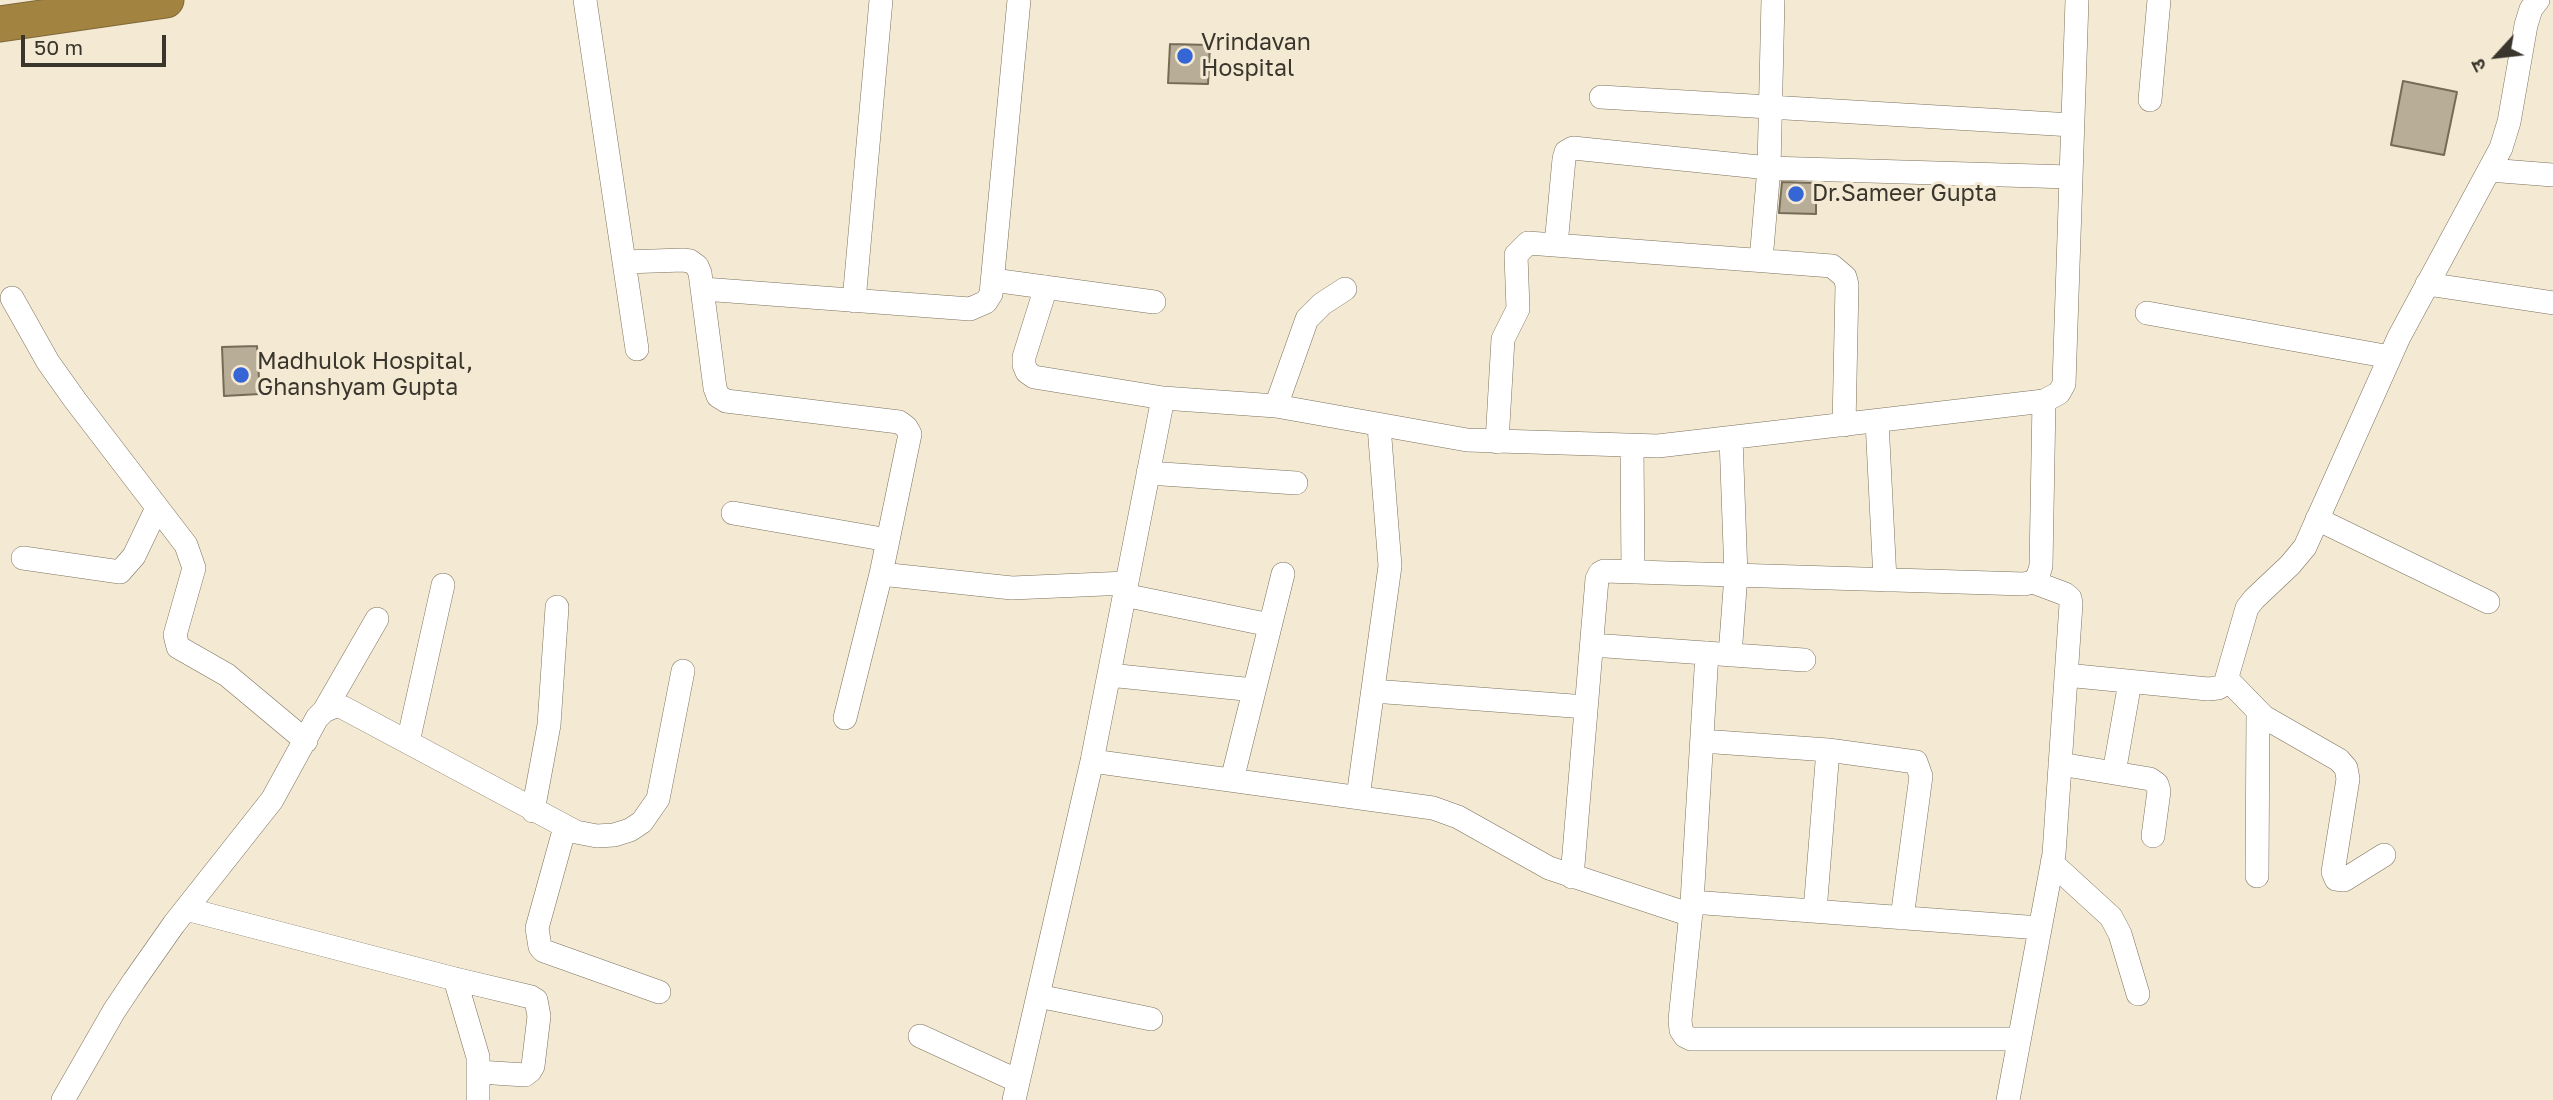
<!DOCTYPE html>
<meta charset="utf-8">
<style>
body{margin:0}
#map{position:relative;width:2553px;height:1100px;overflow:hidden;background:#f4e9d2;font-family:"Golos Text","Noto Sans Devanagari",sans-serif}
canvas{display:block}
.north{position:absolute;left:2462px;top:21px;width:70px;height:70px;-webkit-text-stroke:5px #f4e9d2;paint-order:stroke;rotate:243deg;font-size:19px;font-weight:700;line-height:28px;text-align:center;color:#3a362d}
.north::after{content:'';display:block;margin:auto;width:24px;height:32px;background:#3a362d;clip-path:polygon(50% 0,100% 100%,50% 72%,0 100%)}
.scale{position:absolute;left:21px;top:35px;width:145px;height:32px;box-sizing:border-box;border:4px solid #3a362d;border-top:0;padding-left:9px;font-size:21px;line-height:24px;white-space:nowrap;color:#3a362d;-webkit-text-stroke:5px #f4e9d2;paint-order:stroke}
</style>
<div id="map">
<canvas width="2553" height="1100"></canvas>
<div class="north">उ</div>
<div class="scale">50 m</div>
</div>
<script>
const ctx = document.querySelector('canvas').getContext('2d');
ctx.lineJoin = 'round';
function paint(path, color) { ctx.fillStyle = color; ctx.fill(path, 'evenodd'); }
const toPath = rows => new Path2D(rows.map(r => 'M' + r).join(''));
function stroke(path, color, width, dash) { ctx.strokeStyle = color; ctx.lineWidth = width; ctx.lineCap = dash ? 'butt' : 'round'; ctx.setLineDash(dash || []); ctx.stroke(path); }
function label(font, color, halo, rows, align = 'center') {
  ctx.font = font + ' "Golos Text",sans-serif'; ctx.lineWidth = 6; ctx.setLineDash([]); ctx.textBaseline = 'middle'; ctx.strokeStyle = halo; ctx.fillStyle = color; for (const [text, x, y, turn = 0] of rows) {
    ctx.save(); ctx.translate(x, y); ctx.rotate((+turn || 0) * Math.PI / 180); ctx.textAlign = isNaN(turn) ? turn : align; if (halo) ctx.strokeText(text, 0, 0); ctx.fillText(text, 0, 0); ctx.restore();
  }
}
const building = toPath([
 [1170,44,1210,45,1208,84,1168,83,1170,44],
 [2403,81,2457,92,2444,155,2391,145,2403,81],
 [1782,182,1816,183,1816,214,1779,213,1782,182],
 [257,346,260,394,224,396,222,347,257,346]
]);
paint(building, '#b8ae98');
stroke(building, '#756b57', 2);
const minor = toPath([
 [585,0,637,349],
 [1601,97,2072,125],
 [2150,100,2159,0],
 [2489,170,2553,175],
 [1556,245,1564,159,1566,152,1573,148,1769,168,2070,177],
 [1761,260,1769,168,1773,0],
 [624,262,683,260,690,261,697,266,700,273,715,388,718,396,726,401,899,422,906,427,910,434,881,574,845,718],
 [993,280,1154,302],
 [2427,284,2553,303],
 [1046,287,1024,357,1024,365,1027,372,1034,377,1163,398,1276,406,1467,440,1658,446,2044,401,2059,393,2064,384,2077,0],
 [703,289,970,309,986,302,991,294,1019,0],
 [12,298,48,362,75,400,186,545,194,568,175,635,178,647,227,675,306,741],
 [854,301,881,0],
 [2147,313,2390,357],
 [1276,406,1307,319,1322,304,1345,289],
 [1877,421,1885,580],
 [1497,442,1503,339,1518,309,1516,255,1528,243,1832,266,1845,277,1847,285,1844,425],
 [1632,446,1633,572],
 [1148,473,1296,483],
 [733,513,888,540],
 [2317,519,2488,602],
 [23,558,120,572,134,556,157,508],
 [881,574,1012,588,1127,583],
 [1124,595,1270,625],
 [1592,645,1804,660],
 [1707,653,1692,902,1680,1020,1681,1030,1685,1036,1691,1039,2019,1039],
 [1730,655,1736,575,1731,438],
 [1109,675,1254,690],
 [2066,675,2208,689,2218,688,2225,684,2247,608,2254,599,2290,565,2305,547,2399,337,2501,148,2509,122,2526,25,2531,9,2538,0],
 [2227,679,2264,717,2339,760,2346,768,2348,779,2333,872,2336,879,2344,880,2384,855],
 [1373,691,1586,707],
 [324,711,377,619],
 [1702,741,1828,750,1916,762,1921,776,1902,918],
 [408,742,443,585],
 [1092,761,1433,808,1458,817,1549,868,1691,915],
 [2060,764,2150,779,2157,784,2159,791,2153,836],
 [2114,773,2130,682],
 [1232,780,1283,574],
 [1358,797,1390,566,1379,426],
 [533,811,549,725,557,607],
 [565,827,537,928,540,947,544,951,659,992],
 [2052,863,2111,917,2120,934,2138,994],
 [2257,876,2258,712],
 [1572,877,1597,579,1600,573,1604,571,2024,584,2033,582,2038,576,2041,566,2044,401],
 [1692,902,2040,928],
 [186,909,455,979,531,997,536,1000,539,1016,533,1066,530,1071,525,1075,479,1072],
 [1815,911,1828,750],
 [455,979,478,1057,478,1100],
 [1038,996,1151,1019],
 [920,1036,1018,1081],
 [63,1100,114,1011,134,981,174,924,272,800,317,718,324,711,336,706,342,707,576,832,597,836,614,835,630,830,642,822,658,799,683,671],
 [1014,1100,1092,761,1163,398],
 [2008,1100,2054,854,2071,604,2070,598,2065,594,2033,582]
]);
const highway = toPath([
 [0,24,166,0]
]);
stroke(minor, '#7b715d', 24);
stroke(highway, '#7e6839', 37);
stroke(minor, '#fff', 23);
stroke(highway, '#a38340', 35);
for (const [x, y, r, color] of [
 [1185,56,9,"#3665d5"],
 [1796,194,9,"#3665d5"],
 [241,375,9,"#3665d5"]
]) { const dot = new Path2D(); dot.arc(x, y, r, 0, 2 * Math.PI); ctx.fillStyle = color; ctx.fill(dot); stroke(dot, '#f4e9d2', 2.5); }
label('23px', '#3a362d', '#f4e9d2', [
 ["Vrindavan",1201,43],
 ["Hospital",1201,69],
 ["Dr.Sameer Gupta",1812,194],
 ["Madhulok Hospital,",257,362],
 ["Ghanshyam Gupta",257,388]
], 'left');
</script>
